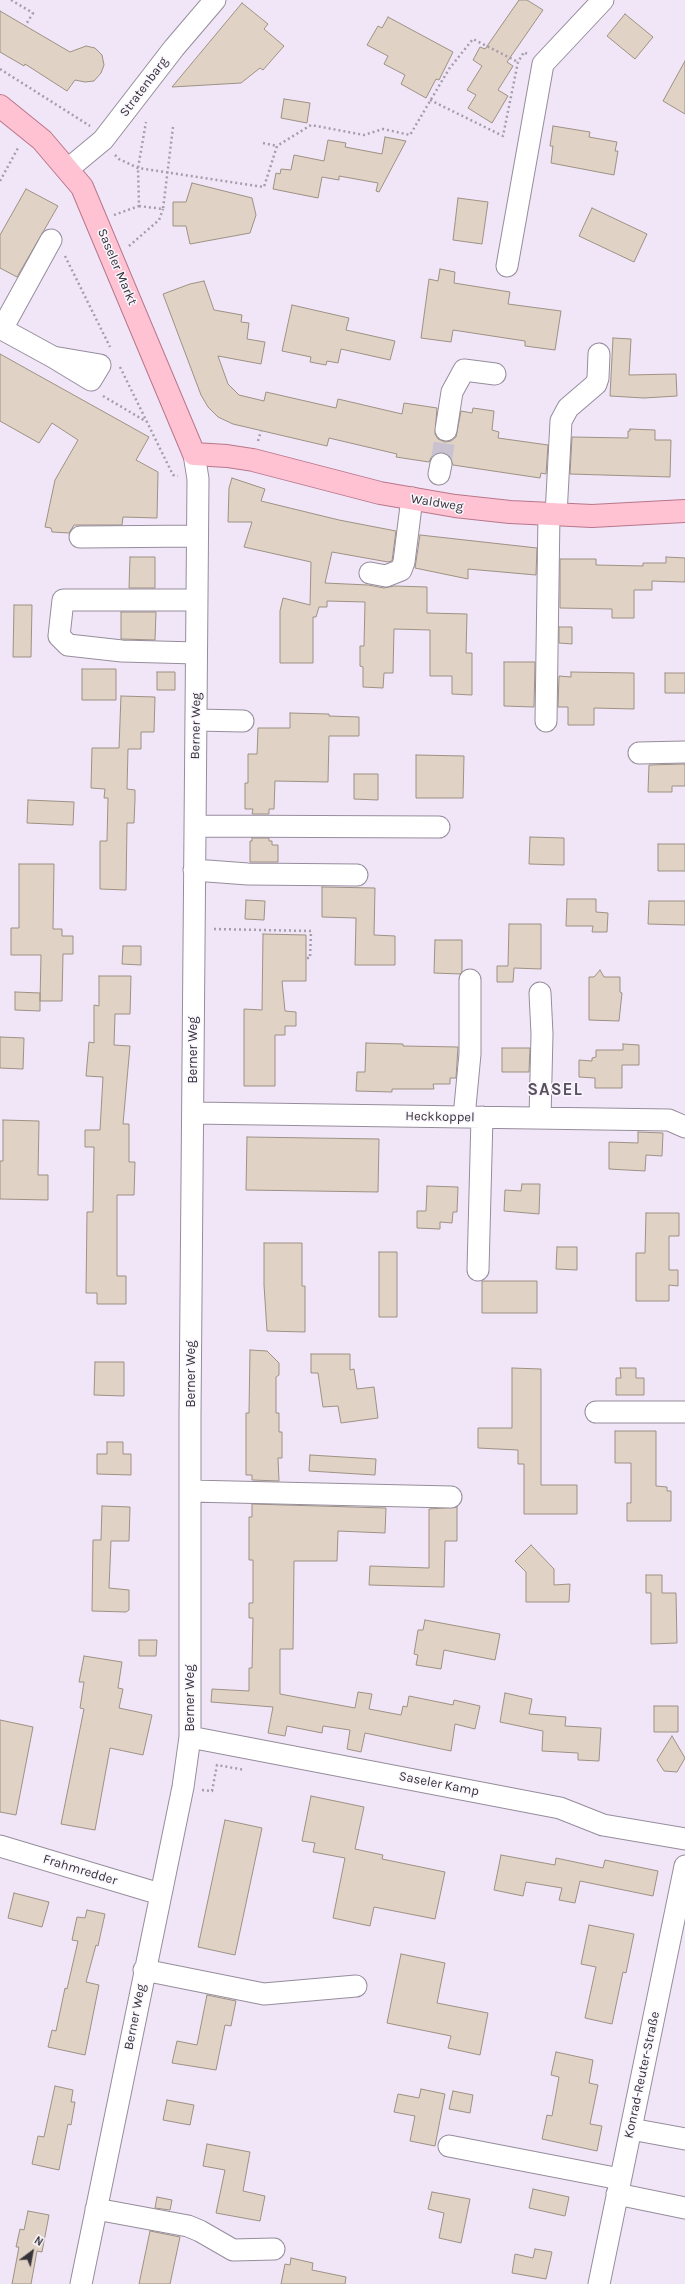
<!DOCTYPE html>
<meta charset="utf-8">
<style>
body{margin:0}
#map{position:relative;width:685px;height:2284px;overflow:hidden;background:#f0e6f7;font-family:Karla,sans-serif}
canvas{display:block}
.north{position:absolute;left:12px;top:2232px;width:40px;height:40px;-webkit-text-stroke:3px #faf6fd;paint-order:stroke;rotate:32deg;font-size:11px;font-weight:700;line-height:16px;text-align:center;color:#363239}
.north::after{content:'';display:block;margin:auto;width:14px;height:18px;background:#363239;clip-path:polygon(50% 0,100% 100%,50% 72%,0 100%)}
</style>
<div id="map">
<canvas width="685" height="2284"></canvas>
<div class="north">N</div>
</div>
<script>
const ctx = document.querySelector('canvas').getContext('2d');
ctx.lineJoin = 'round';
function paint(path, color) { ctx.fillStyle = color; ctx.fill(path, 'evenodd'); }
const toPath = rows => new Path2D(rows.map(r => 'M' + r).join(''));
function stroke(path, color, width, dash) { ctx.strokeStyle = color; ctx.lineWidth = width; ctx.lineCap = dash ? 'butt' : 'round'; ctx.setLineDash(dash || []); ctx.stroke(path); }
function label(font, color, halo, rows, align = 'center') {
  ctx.font = font + ' Karla,sans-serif'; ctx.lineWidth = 3; ctx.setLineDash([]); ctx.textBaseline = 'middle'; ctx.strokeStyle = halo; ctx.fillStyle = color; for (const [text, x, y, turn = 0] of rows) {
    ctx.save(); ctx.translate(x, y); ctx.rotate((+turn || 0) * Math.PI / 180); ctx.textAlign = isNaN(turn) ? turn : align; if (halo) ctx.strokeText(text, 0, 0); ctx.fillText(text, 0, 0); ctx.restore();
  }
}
const building = toPath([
 [519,0,527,0,543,10,507,62,513,66,498,90,508,96,492,123,468,108,476,95,467,90,482,66,473,60,480,47,485,49,519,0],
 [242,3,268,24,264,29,284,46,263,70,260,68,241,83,172,87,242,3],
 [0,11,70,52,86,46,95,48,102,55,104,65,101,73,94,81,85,82,75,80,67,91,25,64,24,66,0,52,0,11],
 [625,14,653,37,635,59,607,36,625,14],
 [388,17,453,52,439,80,436,79,426,98,401,84,405,75,384,64,388,56,367,45,378,26,382,28,388,17],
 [685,61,685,114,663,101,685,61],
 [284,99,310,103,307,123,281,118,284,99],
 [553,126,590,132,589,137,617,142,615,151,618,151,614,175,551,163,553,146,550,146,553,126],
 [385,137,406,141,379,192,376,191,378,183,339,176,339,180,322,177,318,198,273,189,276,173,280,174,281,169,291,170,294,155,324,161,328,140,346,143,345,147,382,154,385,137],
 [192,183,252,198,256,215,250,233,190,244,186,226,173,226,173,202,186,202,192,183],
 [26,189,58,206,17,277,0,268,0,235,26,189],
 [458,198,488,202,482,244,453,240,458,198],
 [592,208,647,234,634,262,579,236,592,208],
 [440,269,455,272,454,283,510,292,508,304,561,311,555,350,525,346,525,341,453,330,451,342,421,338,429,279,438,281,440,269],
 [204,281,214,310,242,315,241,322,249,323,247,339,265,342,261,364,218,356,228,384,239,395,264,401,266,392,336,408,338,399,402,414,404,403,437,408,435,434,438,439,445,442,451,441,456,437,461,411,472,413,473,408,494,411,492,430,499,432,498,438,548,445,546,474,541,473,540,478,453,465,449,455,443,452,432,456,429,462,396,457,397,454,329,438,327,446,233,424,218,417,208,407,201,395,163,294,190,284,204,281],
 [292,305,349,318,346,330,395,341,390,360,341,349,338,363,327,361,326,365,310,362,311,357,282,351,292,305],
 [613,338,631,339,629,375,676,374,677,396,644,398,610,396,613,338],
 [0,354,149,437,136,460,158,472,157,518,123,517,122,525,74,525,69,533,52,532,51,528,45,527,55,480,78,440,52,423,39,443,0,421,0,354],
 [630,429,655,430,655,440,671,440,670,477,570,474,572,437,628,438,628,431,630,431,630,429],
 [232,478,265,489,261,501,339,520,396,531,392,561,388,562,332,552,325,583,368,585,384,588,394,586,427,587,427,613,467,614,466,653,472,653,472,695,452,694,452,676,430,676,430,630,394,629,393,673,384,673,383,688,363,687,363,667,360,666,360,646,364,646,365,602,327,601,327,607,319,607,316,617,313,617,313,663,280,663,280,611,283,598,310,605,311,562,244,547,252,522,228,522,229,488,232,478],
 [420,535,537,548,536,575,468,569,468,579,415,568,420,535],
 [130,557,155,557,155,588,129,588,130,557],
 [666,557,685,558,685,582,652,581,652,590,634,590,634,618,612,618,612,609,560,608,560,559,596,559,596,565,643,566,643,563,666,563,666,557],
 [14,605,32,605,31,657,13,657,14,605],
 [121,612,156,612,155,640,121,639,121,612],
 [559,627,572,627,572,644,559,643,559,627],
 [504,662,535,662,534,707,504,706,504,662],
 [82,669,116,669,116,700,82,700,82,669],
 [157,672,175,672,175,690,157,690,157,672],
 [571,672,634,673,634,709,594,708,594,725,568,725,568,707,558,707,559,676,571,677,571,672],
 [665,673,685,673,685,693,665,693,665,673],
 [121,696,155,697,154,732,141,732,141,749,128,749,127,789,135,790,135,799,134,823,127,823,126,890,100,889,100,841,107,841,108,798,104,798,105,789,91,788,92,748,119,748,121,696],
 [290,713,329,714,329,716,359,717,359,736,329,736,328,782,275,781,274,809,269,809,269,814,252,814,253,809,245,809,245,783,248,783,248,754,257,754,258,728,290,728,290,713],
 [416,755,464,756,463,798,416,798,416,755],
 [685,764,685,786,672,786,672,792,648,792,649,765,685,764],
 [354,774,378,774,378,800,354,799,354,774],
 [28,800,74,802,73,825,27,823,28,800],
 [530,837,564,838,564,865,529,864,530,837],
 [252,838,269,838,269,841,272,841,272,845,278,845,278,862,250,862,250,841,252,841,252,838],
 [658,844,685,844,685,871,658,871,658,844],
 [19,864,54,864,53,929,62,929,62,936,73,936,73,954,63,954,62,1001,40,1001,41,955,11,955,11,928,19,928,19,864],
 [322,887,375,888,374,935,395,936,395,965,355,965,356,918,322,917,322,887],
 [567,899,596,899,596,912,608,913,607,932,592,932,593,926,566,926,567,899],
 [246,900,265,901,264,920,245,919,246,900],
 [649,901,685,901,685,925,648,924,649,901],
 [509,924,541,924,541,969,514,968,513,982,497,982,497,966,508,966,509,924],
 [263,934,306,935,306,981,282,981,285,1011,296,1012,296,1026,285,1026,285,1035,275,1035,275,1086,244,1086,244,1009,262,1010,263,934],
 [435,940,462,940,462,972,460,974,434,973,435,940],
 [123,946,141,946,141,965,122,964,123,946],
 [600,970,604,977,620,977,620,992,622,993,619,1021,589,1020,589,977,594,977,600,970],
 [99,976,131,976,130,1014,115,1014,114,1045,130,1046,123,1124,129,1124,129,1162,135,1162,134,1195,117,1195,117,1276,126,1276,126,1304,97,1304,97,1293,86,1293,87,1212,93,1212,94,1147,85,1147,85,1130,100,1130,103,1077,86,1076,89,1042,94,1043,94,1005,99,1006,99,976],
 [15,992,40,993,40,1011,15,1010,15,992],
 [0,1037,24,1038,23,1069,0,1068,0,1037],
 [366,1043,403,1044,403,1046,458,1047,456,1078,450,1078,450,1084,433,1084,434,1089,392,1089,392,1092,356,1091,357,1072,365,1072,366,1043],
 [623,1044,639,1045,639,1065,622,1065,622,1088,595,1088,595,1078,579,1077,579,1060,592,1061,592,1058,596,1057,596,1050,623,1050,623,1044],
 [502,1048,530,1048,529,1072,502,1072,502,1048],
 [3,1120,39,1121,38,1175,48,1175,48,1200,0,1199,0,1161,3,1161,3,1120],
 [638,1132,663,1133,662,1156,646,1155,645,1171,609,1169,609,1142,638,1143,638,1132],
 [247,1137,379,1139,378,1192,246,1190,247,1137],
 [522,1184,540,1184,539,1214,504,1211,505,1190,521,1191,522,1184],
 [427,1186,458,1187,457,1212,453,1212,452,1223,440,1222,440,1229,417,1228,417,1211,426,1211,427,1186],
 [646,1213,679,1213,679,1236,669,1236,669,1270,678,1270,678,1286,669,1285,669,1301,636,1301,636,1253,645,1253,646,1213],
 [264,1243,302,1243,302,1286,305,1286,305,1332,267,1331,264,1285,264,1243],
 [557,1247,577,1247,577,1270,556,1269,557,1247],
 [379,1252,397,1252,397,1317,379,1317,379,1252],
 [482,1281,537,1281,537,1313,482,1313,482,1281],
 [250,1350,267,1351,279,1363,279,1375,276,1377,276,1413,279,1413,279,1432,282,1432,282,1458,278,1458,279,1481,252,1480,252,1475,246,1475,246,1413,249,1413,250,1350],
 [311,1354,350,1354,350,1370,354,1369,357,1389,374,1387,378,1418,341,1423,338,1406,323,1407,318,1373,311,1373,311,1354],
 [95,1362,124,1362,124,1396,94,1395,95,1362],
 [512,1368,541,1369,541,1485,577,1485,577,1514,524,1514,524,1464,518,1464,518,1450,478,1448,478,1428,512,1428,512,1368],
 [620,1368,636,1368,636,1378,644,1378,644,1395,616,1395,616,1378,621,1378,620,1368],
 [615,1431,656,1431,656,1486,667,1487,667,1491,671,1491,671,1521,627,1521,627,1503,631,1503,631,1463,615,1463,615,1431],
 [107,1442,123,1442,123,1454,131,1454,131,1475,97,1474,97,1454,107,1454,107,1442],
 [310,1455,376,1459,375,1475,309,1471,310,1455],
 [252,1504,386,1508,385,1533,338,1531,337,1561,294,1561,293,1649,280,1649,280,1694,355,1708,358,1692,372,1694,369,1709,401,1715,403,1706,407,1707,409,1696,453,1705,454,1700,480,1706,475,1729,455,1724,451,1751,365,1733,361,1752,347,1749,350,1730,323,1726,322,1733,287,1726,285,1736,268,1733,273,1707,211,1702,212,1689,249,1691,249,1668,252,1668,253,1618,249,1618,249,1603,253,1603,253,1560,249,1560,249,1517,252,1517,252,1504],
 [102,1506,130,1507,129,1541,111,1541,109,1588,129,1590,129,1610,126,1612,92,1611,93,1540,101,1540,102,1506],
 [457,1507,457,1541,445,1541,444,1587,369,1585,370,1566,429,1568,429,1509,457,1507],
 [531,1545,554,1569,554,1585,570,1584,569,1602,526,1602,526,1572,515,1561,531,1545],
 [646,1575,662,1575,662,1593,676,1593,677,1643,651,1644,651,1593,646,1593,646,1575],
 [425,1620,500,1634,495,1660,444,1650,441,1669,416,1665,418,1655,414,1654,418,1630,423,1630,425,1620],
 [139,1640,157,1640,156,1656,139,1656,139,1640],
 [84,1656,122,1662,118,1688,123,1689,119,1708,152,1715,143,1755,110,1748,95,1830,61,1824,84,1709,80,1708,84,1682,79,1682,84,1656],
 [505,1693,532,1699,529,1714,566,1717,565,1726,601,1728,599,1761,578,1760,578,1753,542,1751,543,1731,500,1722,505,1693],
 [654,1706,678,1706,678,1732,654,1732,654,1706],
 [0,1720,33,1727,16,1815,0,1812,0,1720],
 [672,1736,685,1758,677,1772,664,1771,657,1760,672,1736],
 [311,1796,364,1807,355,1849,383,1855,382,1859,445,1872,435,1919,374,1907,370,1926,333,1918,345,1858,313,1852,315,1843,302,1841,311,1796],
 [225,1820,262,1828,235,1955,198,1947,225,1820],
 [501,1855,555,1865,556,1858,603,1868,605,1860,658,1871,653,1896,580,1881,575,1903,559,1900,562,1888,526,1882,523,1896,494,1890,501,1855],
 [14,1893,49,1902,42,1927,8,1918,14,1893],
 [87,1910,105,1914,98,1946,96,1945,86,1982,99,1985,85,2055,48,2047,52,2030,56,2031,65,1988,67,1989,78,1941,72,1940,77,1917,85,1918,87,1910],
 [589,1925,634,1934,626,1973,623,1972,612,2024,585,2018,596,1967,581,1964,589,1925],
 [401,1954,445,1963,437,2003,488,2013,480,2055,448,2048,451,2036,387,2023,401,1954],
 [207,1995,236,2001,231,2026,225,2025,216,2070,172,2063,177,2041,197,2045,207,1995],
 [556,2052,593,2060,589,2083,598,2085,590,2124,602,2126,597,2151,542,2139,547,2115,552,2116,559,2077,551,2075,556,2052],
 [55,2086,73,2090,71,2102,75,2102,71,2125,68,2124,59,2170,32,2164,38,2136,44,2137,55,2086],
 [421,2089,445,2094,435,2146,410,2141,415,2116,394,2112,398,2094,419,2098,421,2089],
 [453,2091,473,2095,470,2113,449,2109,453,2091],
 [167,2100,194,2105,190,2125,163,2120,167,2100],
 [207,2144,250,2152,243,2191,265,2196,260,2221,216,2213,225,2170,203,2166,207,2144],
 [533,2189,569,2197,565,2216,529,2208,533,2189],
 [432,2192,470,2199,461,2243,439,2238,444,2213,428,2209,432,2192],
 [157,2197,172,2200,170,2210,155,2208,157,2197],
 [28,2211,49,2215,42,2252,37,2251,31,2284,12,2284,19,2247,16,2247,20,2229,24,2230,28,2211],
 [150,2231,180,2237,170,2284,139,2284,150,2231],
 [535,2249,552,2252,546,2279,512,2273,515,2254,533,2258,535,2249],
 [291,2258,313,2263,312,2270,346,2277,345,2284,281,2284,285,2264,290,2265,291,2258]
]);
paint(building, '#e0d2c4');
stroke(building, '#9e9184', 1);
stroke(toPath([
 [441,464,446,430]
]), '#cbc2d1', 21, [21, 10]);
const minor = toPath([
 [68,169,103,140,174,48,215,0],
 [507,266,543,64,603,0],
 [0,328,53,357,100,365,91,380,53,357],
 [2,329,51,240],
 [446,430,452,392,464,370,495,374],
 [439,474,441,464],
 [556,515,561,421,568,408,596,384,598,378,599,354],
 [80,537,197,536],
 [370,573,386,576,401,570,404,562,412,498],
 [196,653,122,651,68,645,59,636,63,600,197,600],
 [196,720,243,721],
 [546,721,549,514],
 [639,753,685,752],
 [195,826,439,827],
 [194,870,248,874,357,875],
 [193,1113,669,1120,685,1127],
 [464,1117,470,1054,470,980],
 [540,1118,542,1034,540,993],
 [478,1270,482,1117],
 [596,1412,685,1412],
 [190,1491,451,1497],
 [190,1737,560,1808,603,1825,685,1839],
 [0,1846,160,1894],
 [144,1970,264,1994,356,1986],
 [631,2129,685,2139],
 [449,2146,620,2179],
 [617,2194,685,2208],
 [96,2209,188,2226,200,2231,233,2250,274,2249],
 [81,2284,183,1787,190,1737,190,1415,198,479,194,454],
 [599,2284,685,1866]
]);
const major = toPath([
 [0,106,42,140,82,187,194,454,227,456,253,460,380,493,455,506,510,512,592,516,685,511]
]);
stroke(minor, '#968d9c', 23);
stroke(major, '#b9768a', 24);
stroke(toPath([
 [11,0,33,13,25,26],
 [0,69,90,126],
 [430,100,503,136,518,62,524,52,527,54],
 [263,143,277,146],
 [115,155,119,159,138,168,264,187,277,146,311,125,364,135,383,129,410,135,449,69,473,39,518,62],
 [0,181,18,148],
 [139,206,163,209,173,127],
 [114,215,139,206,138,168,146,122],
 [129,246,159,220,163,209],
 [65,256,110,347],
 [120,367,173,475,178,476],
 [103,396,147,422],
 [258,441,261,431],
 [214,929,311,931,310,958,306,958],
 [202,1790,212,1791,217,1765,245,1770]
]), '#a59daa', 2.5, [2, 3]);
stroke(minor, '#fff', 21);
stroke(major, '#ffc2d3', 22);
label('13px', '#363239', '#faf6fd', [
 ["Stratenbarg",144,87,-53],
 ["Saseler Markt",117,267,67],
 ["Waldweg",437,503,9],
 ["Berner Weg",196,726,-89],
 ["Berner Weg",193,1050,-90],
 ["Heckkoppel",440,1117,1],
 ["Berner Weg",191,1374,-90],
 ["Berner Weg",190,1698,-90],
 ["Saseler Kamp",439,1784,11],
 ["Frahmredder",80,1870,17],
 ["Berner Weg",135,2017,-79],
 ["Konrad-Reuter-Straße",642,2075,-78]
]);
ctx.letterSpacing = '1px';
label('bold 17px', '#58505e', '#faf6fd', [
 ["SASEL",555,1090]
]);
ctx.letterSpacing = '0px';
</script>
